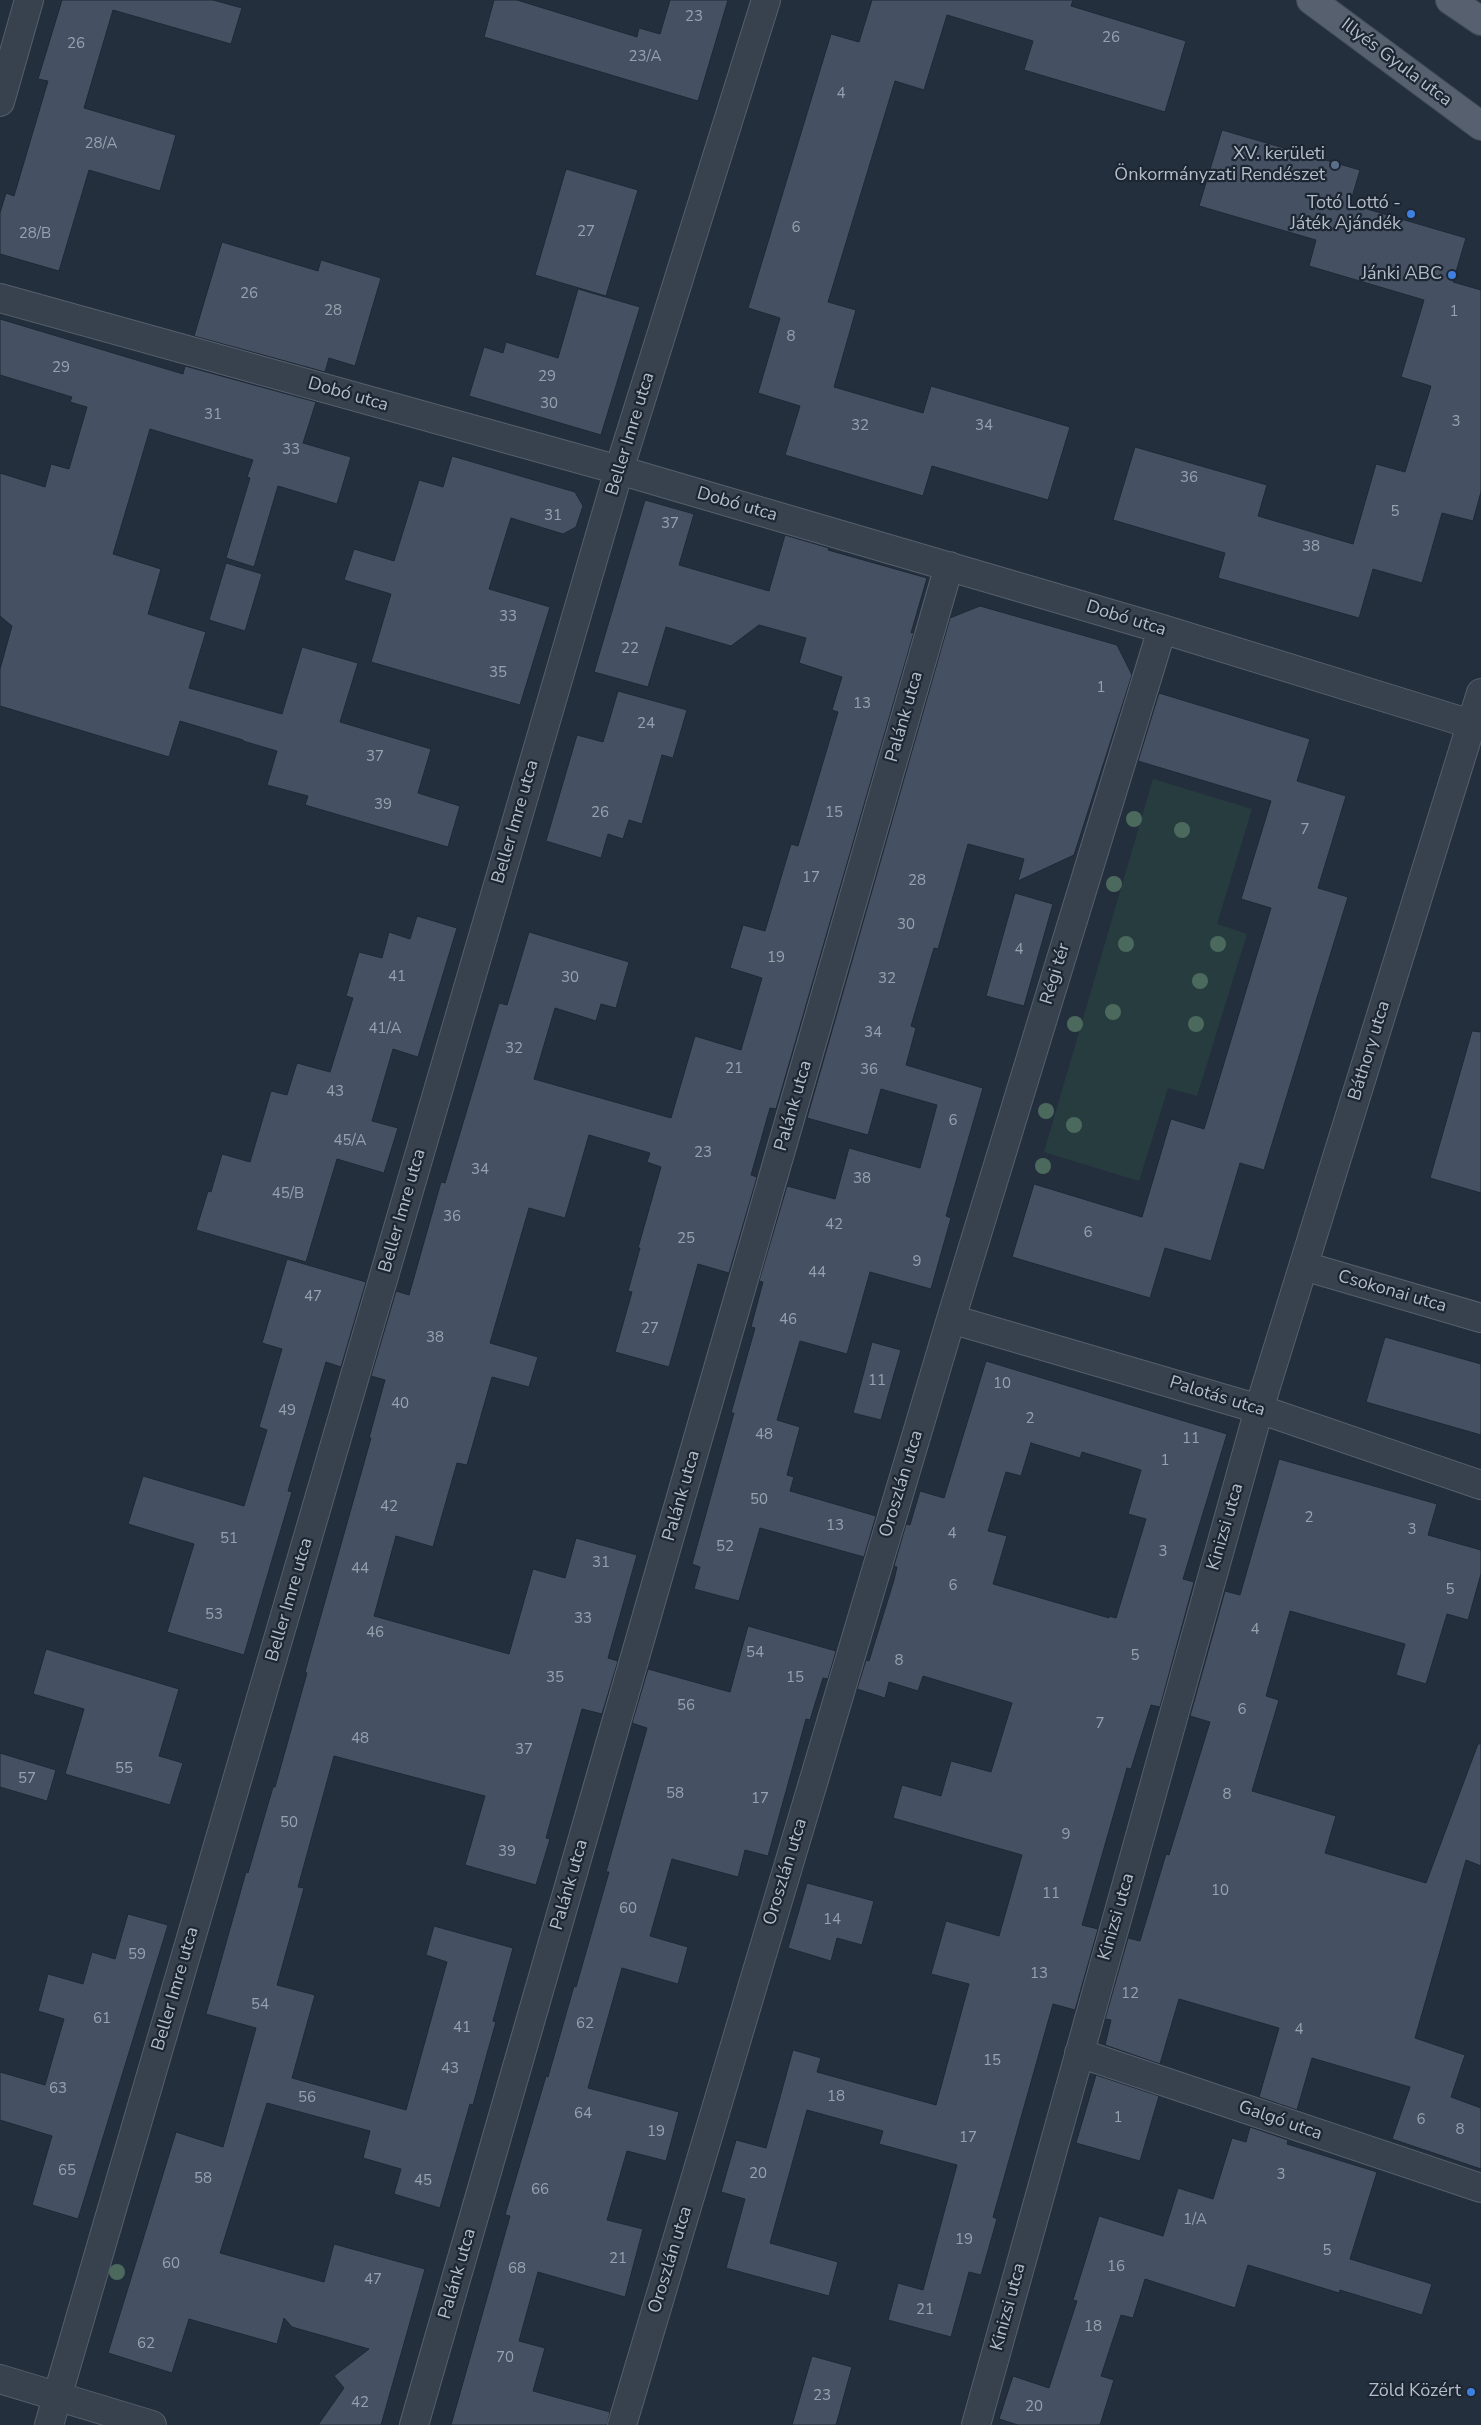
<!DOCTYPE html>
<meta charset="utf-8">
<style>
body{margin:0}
canvas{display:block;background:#242f3e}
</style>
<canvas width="1481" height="2425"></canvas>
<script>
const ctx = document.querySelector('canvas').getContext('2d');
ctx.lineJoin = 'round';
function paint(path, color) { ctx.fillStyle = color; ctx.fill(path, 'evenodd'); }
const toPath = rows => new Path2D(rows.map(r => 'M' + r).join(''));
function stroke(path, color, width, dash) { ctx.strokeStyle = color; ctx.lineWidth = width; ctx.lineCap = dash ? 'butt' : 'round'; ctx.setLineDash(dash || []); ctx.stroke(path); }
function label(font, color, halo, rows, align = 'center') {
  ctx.font = font + ' "Nunito Sans",sans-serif'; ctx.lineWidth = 4.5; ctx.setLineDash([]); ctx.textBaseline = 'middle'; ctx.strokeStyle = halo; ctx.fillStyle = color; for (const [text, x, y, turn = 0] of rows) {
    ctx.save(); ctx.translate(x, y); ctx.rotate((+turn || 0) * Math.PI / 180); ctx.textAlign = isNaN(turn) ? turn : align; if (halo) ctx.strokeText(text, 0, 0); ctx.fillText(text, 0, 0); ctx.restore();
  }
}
paint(toPath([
 [1153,779,1252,809,1217,924,1247,934,1197,1096,1168,1088,1139,1181,1044,1152]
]), '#263c3f');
const building = toPath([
 [62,0,213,0,242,8,231,44,113,10,84,108,176,135,160,191,89,170,59,271,0,254,0,213,6,193,14,196,48,81,38,79,62,0],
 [494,0,517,0,637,37,639,28,660,34,670,0,728,0,698,101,484,37,494,0],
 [872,0,1073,0,1071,6,1186,41,1165,112,1024,70,1033,41,947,15,924,90,895,81,828,302,856,310,834,387,923,413,931,386,1070,427,1048,500,932,466,923,496,785,455,800,406,758,393,780,318,748,308,831,34,859,42,872,0],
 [1222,130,1360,170,1350,204,1466,238,1453,282,1481,290,1481,492,1473,521,1442,513,1422,583,1373,569,1359,618,1218,578,1225,553,1113,520,1135,447,1267,485,1258,516,1353,544,1376,464,1405,472,1431,386,1401,377,1424,300,1309,266,1316,240,1199,206,1222,130],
 [566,169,638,190,606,296,535,275,566,169],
 [222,242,318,271,321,260,381,278,355,366,329,358,325,372,194,336,222,242],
 [578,289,640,307,601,435,469,396,484,347,503,353,506,342,558,358,578,289],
 [0,319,183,374,185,366,316,402,303,443,351,457,337,504,278,486,254,567,226,558,250,478,247,477,253,460,150,429,113,554,161,569,148,614,206,632,189,688,282,714,302,647,358,663,340,722,431,749,418,793,460,806,448,847,305,805,308,796,267,785,277,751,243,741,243,740,180,721,169,757,0,706,0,669,12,626,0,616,0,473,45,487,51,464,69,469,87,407,70,402,72,397,0,375,0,319],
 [452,456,575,492,583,506,576,527,563,534,511,518,489,589,550,607,520,705,371,662,391,594,344,580,354,549,394,561,419,480,443,487,452,456],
 [645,500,694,514,679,565,769,591,785,535,829,548,828,550,927,578,911,633,914,632,776,1109,770,1108,751,1175,757,1177,729,1273,698,1264,669,1367,615,1352,632,1292,628,1291,640,1248,638,1248,661,1167,647,1162,650,1153,589,1135,565,1218,529,1208,490,1343,538,1357,529,1387,492,1377,467,1465,457,1463,433,1547,396,1536,374,1616,509,1654,533,1569,565,1578,576,1538,637,1555,608,1658,618,1661,602,1714,582,1709,546,1838,550,1839,536,1885,465,1865,485,1796,334,1756,298,1887,304,1888,277,1985,315,1995,292,2078,406,2110,447,1962,426,1955,434,1926,513,1948,493,2021,496,2022,488,2050,473,2105,470,2104,440,2208,394,2194,401,2169,363,2158,370,2131,267,2103,220,2253,324,2282,334,2244,425,2269,381,2425,318,2425,344,2388,334,2376,369,2349,292,2327,284,2318,277,2344,189,2319,172,2373,108,2353,176,2132,223,2147,256,2028,206,2014,246,1872,248,1873,273,1787,275,1787,307,1673,305,1672,371,1438,369,1438,385,1380,371,1376,396,1291,409,1295,441,1182,445,1183,499,1003,507,1005,529,932,629,962,616,1008,601,1004,596,1021,555,1008,534,1079,671,1118,695,1036,741,1050,762,978,730,968,743,925,765,931,791,844,798,846,838,712,832,710,842,677,799,663,806,638,759,625,731,646,666,627,648,687,594,672,645,500],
 [226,563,262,574,245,631,209,620,226,563],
 [980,606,1117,645,1132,675,1074,855,1018,881,1024,859,968,844,938,949,934,948,911,1026,916,1028,906,1065,983,1088,946,1216,951,1218,931,1289,870,1272,847,1354,800,1341,777,1420,800,1427,787,1475,794,1477,790,1491,876,1516,864,1557,760,1528,739,1601,694,1589,700,1567,692,1564,734,1413,731,1413,755,1328,751,1327,763,1282,759,1281,787,1186,835,1199,849,1148,920,1168,937,1105,881,1089,868,1135,807,1118,950,618,980,606],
 [618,691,687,710,673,758,662,755,642,824,629,820,623,839,608,834,601,858,546,841,577,735,603,742,618,691],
 [1159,693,1310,739,1297,781,1346,796,1318,888,1348,897,1264,1170,1240,1163,1211,1261,1165,1248,1150,1298,1012,1257,1034,1184,1142,1217,1171,1119,1204,1129,1271,908,1241,899,1271,801,1138,761,1159,693],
 [1015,893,1053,904,1024,1006,986,996,1015,893],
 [417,916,457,928,418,1057,393,1049,372,1121,398,1128,384,1173,337,1159,306,1262,196,1230,208,1191,211,1192,222,1154,250,1162,271,1091,287,1095,297,1063,330,1072,353,998,346,996,359,952,382,958,389,932,410,939,417,916],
 [1472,1031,1481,1032,1481,1193,1430,1178,1472,1031],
 [287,1259,366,1282,341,1367,326,1362,288,1491,292,1492,244,1655,167,1632,194,1544,128,1524,143,1476,244,1506,267,1430,259,1427,282,1349,262,1343,287,1259],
 [1385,1337,1481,1364,1481,1435,1366,1402,1385,1337],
 [872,1342,901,1350,881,1420,853,1413,872,1342],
 [986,1361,1227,1434,1183,1579,1194,1582,1160,1707,1151,1705,1131,1769,1127,1768,1082,1925,1098,1929,1075,2010,1053,2004,993,2217,997,2219,981,2275,969,2272,951,2337,888,2320,898,2283,923,2290,957,2165,879,2144,883,2131,807,2110,770,2243,838,2262,829,2296,726,2268,745,2199,721,2192,736,2140,766,2148,793,2050,821,2058,817,2072,936,2105,969,1984,931,1974,946,1921,999,1936,1022,1855,893,1818,902,1785,941,1796,951,1761,991,1772,1012,1703,923,1676,918,1691,889,1682,885,1698,857,1689,866,1660,869,1661,894,1580,897,1567,894,1566,906,1524,910,1525,920,1491,944,1498,986,1361],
 [1031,1443,1080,1458,1082,1452,1141,1470,1128,1514,1146,1519,1116,1618,1109,1616,1109,1618,993,1584,1007,1536,988,1531,1006,1472,1021,1476,1031,1443],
 [1279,1459,1437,1504,1428,1535,1481,1550,1481,1574,1468,1620,1447,1614,1426,1684,1396,1675,1405,1644,1290,1611,1266,1696,1279,1700,1252,1791,1336,1816,1325,1853,1426,1883,1478,1744,1481,1744,1481,1866,1466,1860,1415,2038,1465,2055,1451,2097,1481,2108,1481,2169,1392,2139,1410,2087,1312,2058,1297,2110,1259,2097,1279,2028,1179,1999,1160,2064,1105,2045,1111,2020,1105,2019,1128,1938,1140,1941,1166,1854,1169,1855,1210,1722,1190,1716,1225,1591,1240,1595,1279,1459],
 [748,1626,836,1651,828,1679,823,1678,810,1720,806,1719,768,1856,745,1850,738,1877,672,1859,650,1936,688,1947,678,1984,622,1968,588,2088,679,2112,666,2161,627,2151,607,2220,643,2229,625,2297,538,2272,519,2341,545,2348,533,2391,610,2412,607,2425,451,2425,510,2216,505,2215,546,2076,548,2077,574,1986,576,1987,609,1872,606,1872,647,1728,632,1723,648,1669,730,1692,748,1626],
 [46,1649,179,1689,159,1756,183,1763,170,1805,65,1774,84,1709,33,1694,46,1649],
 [0,1753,56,1770,47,1801,0,1787,0,1753],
 [807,1883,874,1901,862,1945,837,1938,831,1961,788,1948,807,1883],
 [128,1914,168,1925,78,2219,32,2205,52,2136,0,2120,0,2072,45,2085,64,2019,38,2011,48,1974,83,1984,92,1952,115,1959,128,1914],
 [1096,2075,1159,2096,1140,2161,1076,2143,1096,2075],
 [1250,2127,1288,2140,1287,2144,1377,2172,1350,2259,1432,2284,1422,2315,1340,2290,1339,2293,1248,2265,1235,2308,1145,2279,1133,2318,1121,2315,1101,2376,1114,2380,1100,2425,1018,2425,999,2419,1013,2376,1049,2388,1077,2301,1073,2300,1099,2216,1163,2236,1178,2188,1213,2199,1232,2138,1246,2142,1250,2127],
 [812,2356,852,2367,836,2425,792,2425,812,2356]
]);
paint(building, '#455162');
stroke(building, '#1f2835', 1);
const minor = toPath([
 [0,102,29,0],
 [0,298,619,470,1162,629,1471,724],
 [1304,1266,1481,1318],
 [951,1319,1259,1409,1481,1485],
 [1079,2053,1481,2188],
 [0,2379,152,2425],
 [49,2425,619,470,766,0],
 [414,2425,949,566],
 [622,2425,951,1319,1162,629],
 [976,2425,1259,1409,1481,693]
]);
const major = toPath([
 [1311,0,1481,126],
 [1450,0,1481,21]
]);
stroke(minor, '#565f6c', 30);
stroke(major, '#414a57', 30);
stroke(minor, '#38414e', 28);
stroke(major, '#56606e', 28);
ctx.fillStyle = '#4b6a5d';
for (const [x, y] of [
 [1134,819],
 [1182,830],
 [1114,884],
 [1126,944],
 [1218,944],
 [1200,981],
 [1113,1012],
 [1075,1024],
 [1196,1024],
 [1046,1111],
 [1074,1125],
 [1043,1166],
 [117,2272]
]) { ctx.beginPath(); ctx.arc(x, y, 8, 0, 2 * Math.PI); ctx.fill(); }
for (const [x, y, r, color] of [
 [1335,165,5,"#5c6f8a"],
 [1411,214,5,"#3f7fe0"],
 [1452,275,5,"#3f7fe0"],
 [1471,2392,5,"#3f7fe0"]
]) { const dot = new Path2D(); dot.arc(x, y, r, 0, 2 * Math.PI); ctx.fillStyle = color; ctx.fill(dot); stroke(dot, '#1d2633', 2); }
label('15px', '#98a1af', null, [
 ["23",694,17],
 ["26",1111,38],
 ["26",76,44],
 ["23/A",645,57],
 ["4",841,94],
 ["28/A",101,144],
 ["6",796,228],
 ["27",586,232],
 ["28/B",35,234],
 ["26",249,294],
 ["28",333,311],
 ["1",1454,312],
 ["8",791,337],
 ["29",61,368],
 ["29",547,377],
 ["30",549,404],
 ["31",213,415],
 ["3",1456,422],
 ["32",860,426],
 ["34",984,426],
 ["33",291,450],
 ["36",1189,478],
 ["5",1395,512],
 ["31",553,516],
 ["37",670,524],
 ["38",1311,547],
 ["33",508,617],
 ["22",630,649],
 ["35",498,673],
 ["1",1101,688],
 ["13",862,704],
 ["24",646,724],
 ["37",375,757],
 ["39",383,805],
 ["26",600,813],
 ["15",834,813],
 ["7",1305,830],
 ["17",811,878],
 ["28",917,881],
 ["30",906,925],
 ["4",1019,950],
 ["19",776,958],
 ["41",397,977],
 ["30",570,978],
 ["32",887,979],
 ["41/A",385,1029],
 ["34",873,1033],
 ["32",514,1049],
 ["21",734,1069],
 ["36",869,1070],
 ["43",335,1092],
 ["6",953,1121],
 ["45/A",350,1141],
 ["23",703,1153],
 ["34",480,1170],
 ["38",862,1179],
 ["45/B",288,1194],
 ["36",452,1217],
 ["42",834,1225],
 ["6",1088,1233],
 ["25",686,1239],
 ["9",917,1262],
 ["44",817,1273],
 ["47",313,1297],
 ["46",788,1320],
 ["27",650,1329],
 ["38",435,1338],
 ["11",877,1381],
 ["10",1002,1384],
 ["40",400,1404],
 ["49",287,1411],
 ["2",1030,1419],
 ["48",764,1435],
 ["11",1191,1439],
 ["1",1165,1461],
 ["50",759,1500],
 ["42",389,1507],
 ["2",1309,1518],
 ["13",835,1526],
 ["3",1412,1530],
 ["4",952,1534],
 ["51",229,1539],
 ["52",725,1547],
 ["3",1163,1552],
 ["31",601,1563],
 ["44",360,1569],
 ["6",953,1586],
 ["5",1450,1590],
 ["53",214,1615],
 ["33",583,1619],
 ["4",1255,1630],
 ["46",375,1633],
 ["54",755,1653],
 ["5",1135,1656],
 ["8",899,1661],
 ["35",555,1678],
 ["15",795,1678],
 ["56",686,1706],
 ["6",1242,1710],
 ["7",1100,1724],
 ["48",360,1739],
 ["37",524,1750],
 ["55",124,1769],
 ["57",27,1779],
 ["58",675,1794],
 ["8",1227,1795],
 ["17",760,1799],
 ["50",289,1823],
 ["9",1066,1835],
 ["39",507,1852],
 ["10",1220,1891],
 ["11",1051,1894],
 ["60",628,1909],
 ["14",832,1920],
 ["59",137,1955],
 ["13",1039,1974],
 ["12",1130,1994],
 ["54",260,2005],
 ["61",102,2019],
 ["62",585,2024],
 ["41",462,2028],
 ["4",1299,2030],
 ["15",992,2061],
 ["43",450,2069],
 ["63",58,2089],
 ["18",836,2097],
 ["56",307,2098],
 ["64",583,2114],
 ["1",1118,2118],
 ["6",1421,2120],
 ["8",1460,2130],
 ["19",656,2132],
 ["17",968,2138],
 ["65",67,2171],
 ["20",758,2174],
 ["3",1281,2175],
 ["58",203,2179],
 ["45",423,2181],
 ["66",540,2190],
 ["1/A",1195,2220],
 ["19",964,2240],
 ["5",1327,2251],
 ["21",618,2259],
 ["60",171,2264],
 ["16",1116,2267],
 ["68",517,2269],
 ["47",373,2280],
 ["21",925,2310],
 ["18",1093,2327],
 ["62",146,2344],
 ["70",505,2358],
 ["23",822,2396],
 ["42",360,2403],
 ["20",1034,2407]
]);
label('18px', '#b4bcc9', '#1d2633', [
 ["Illyés Gyula utca",1396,63,37],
 ["Dobó utca",348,395,16],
 ["Beller Imre utca",631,434,-73],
 ["Dobó utca",737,505,16],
 ["Dobó utca",1126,619,17],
 ["Palánk utca",905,717,-74],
 ["Beller Imre utca",516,822,-74],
 ["Régi tér",1056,974,-73],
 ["Báthory utca",1370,1051,-73],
 ["Palánk utca",794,1106,-74],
 ["Beller Imre utca",403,1211,-74],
 ["Csokonai utca",1392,1292,16],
 ["Palotás utca",1217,1397,17],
 ["Oroszlán utca",902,1484,-73],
 ["Palánk utca",682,1496,-74],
 ["Kinizsi utca",1226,1527,-74],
 ["Beller Imre utca",290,1600,-74],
 ["Oroszlán utca",786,1872,-73],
 ["Palánk utca",570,1885,-74],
 ["Kinizsi utca",1117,1917,-74],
 ["Beller Imre utca",176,1989,-74],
 ["Galgó utca",1280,2121,19],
 ["Oroszlán utca",671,2260,-73],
 ["Palánk utca",458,2274,-74],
 ["Kinizsi utca",1009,2307,-75]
]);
label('18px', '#b4bcc9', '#1d2633', [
 ["XV. kerületi",1325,155],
 ["Önkormányzati Rendészet",1325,176],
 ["Totó Lottó -",1401,204],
 ["Játék Ajándék",1401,225],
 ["Jánki ABC",1442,275],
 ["Zöld Közért",1461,2392]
], 'right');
</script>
